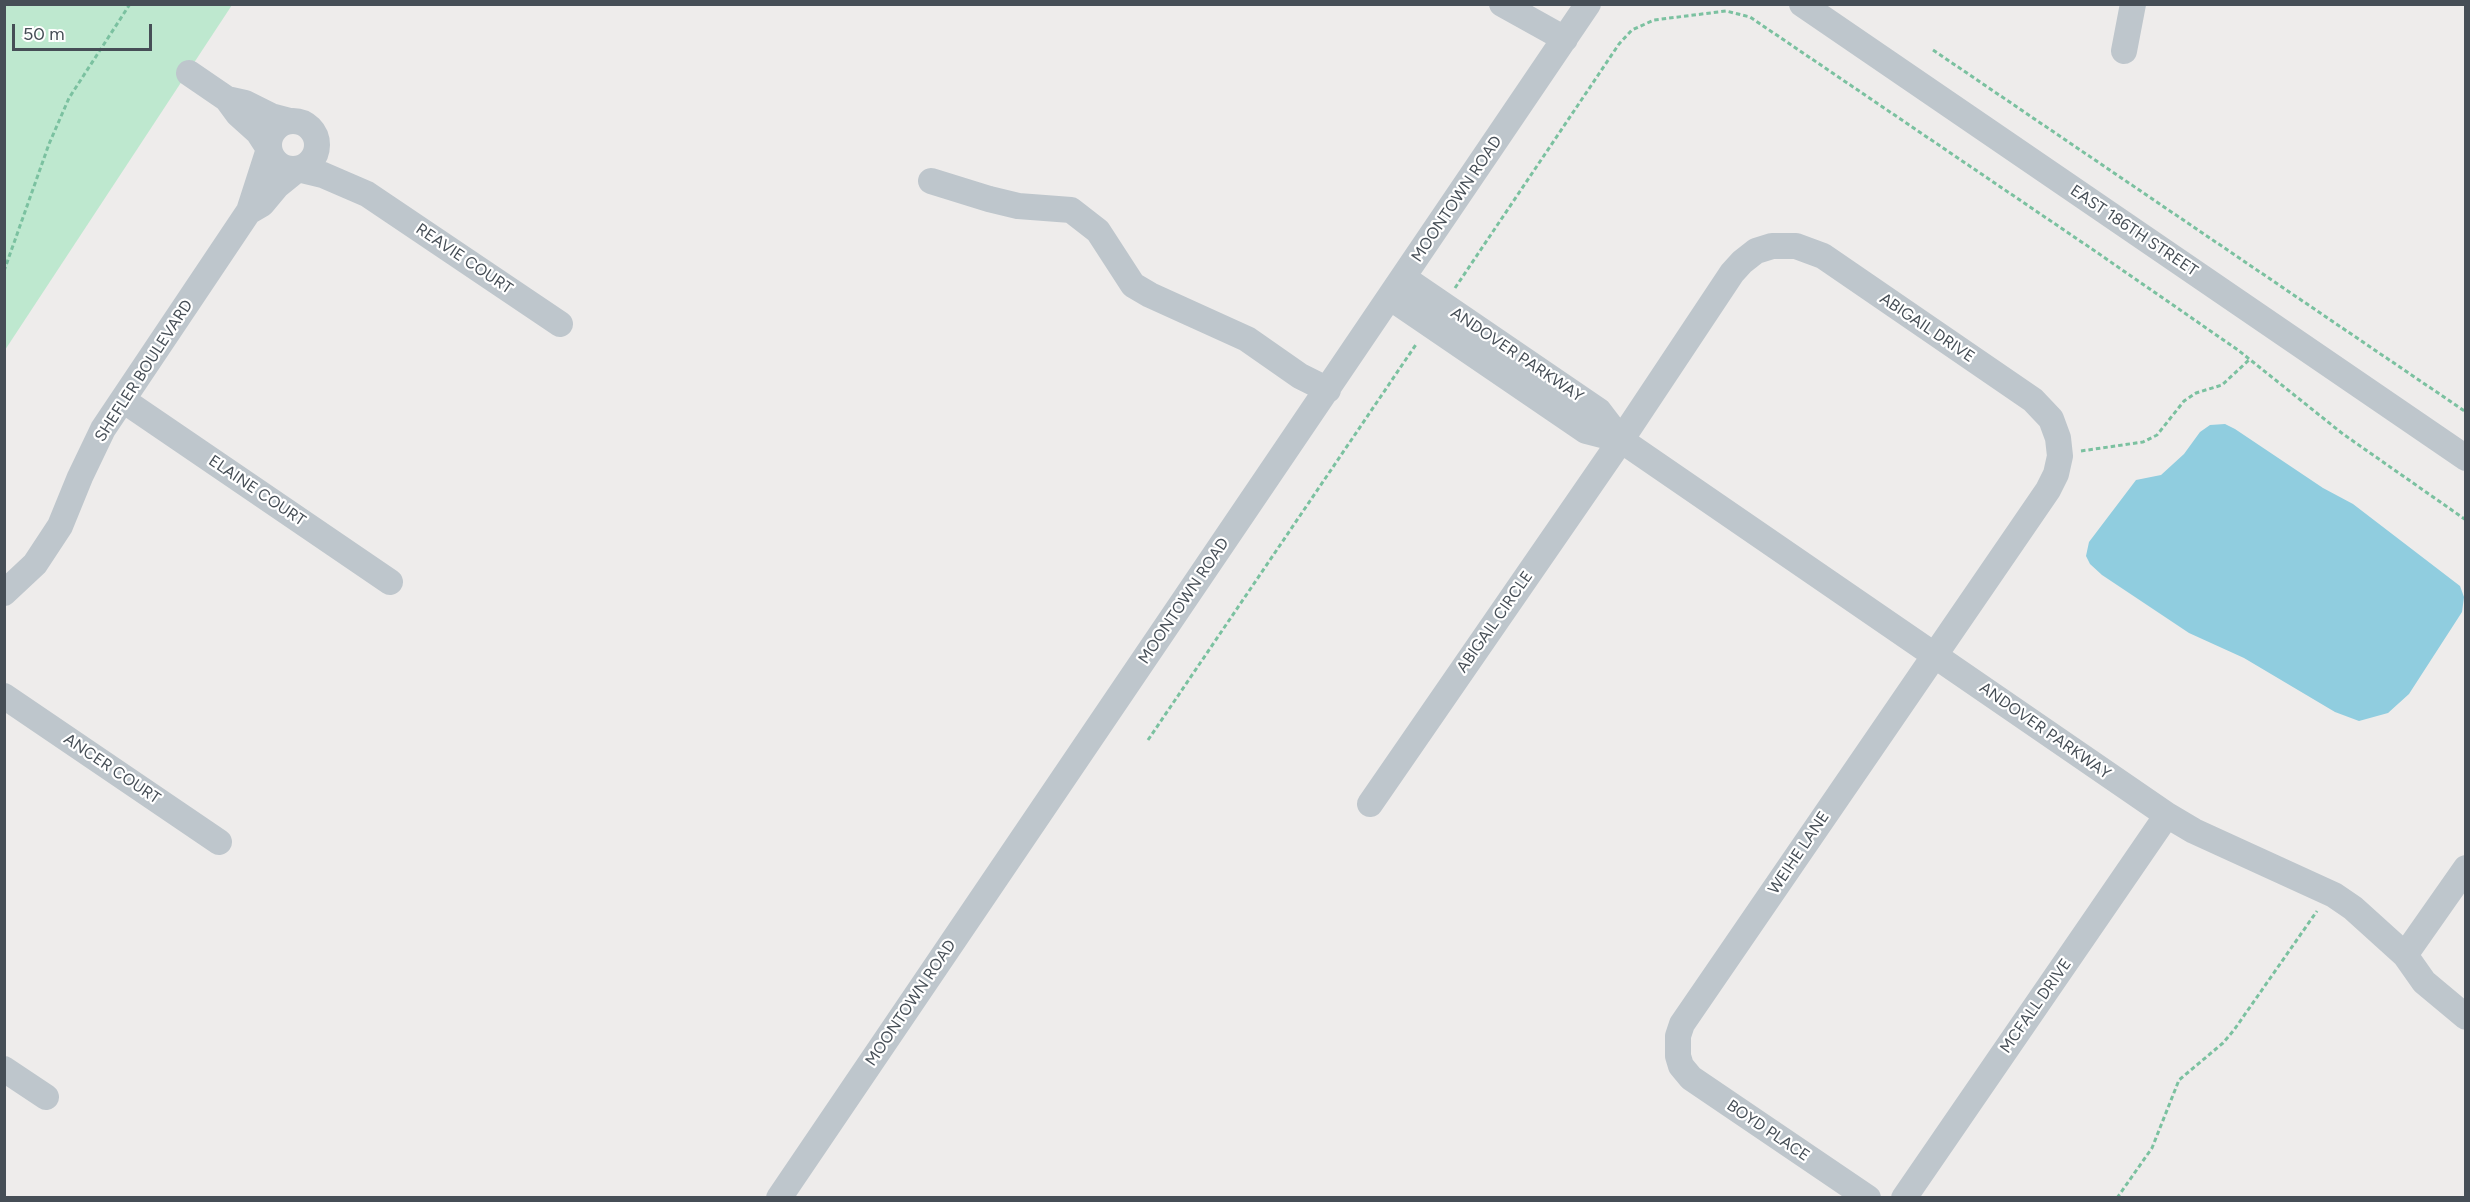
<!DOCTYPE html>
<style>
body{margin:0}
#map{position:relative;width:2470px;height:1202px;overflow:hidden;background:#eeeceb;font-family:Figtree,sans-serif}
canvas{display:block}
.frame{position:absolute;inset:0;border:6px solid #464e56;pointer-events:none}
.scale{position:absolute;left:12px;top:24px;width:140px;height:27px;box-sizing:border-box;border:3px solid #464e56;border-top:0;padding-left:8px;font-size:18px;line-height:21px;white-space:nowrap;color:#464e56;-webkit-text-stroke:4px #fff;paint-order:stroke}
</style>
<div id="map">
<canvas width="2470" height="1202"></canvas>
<div class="frame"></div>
<div class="scale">50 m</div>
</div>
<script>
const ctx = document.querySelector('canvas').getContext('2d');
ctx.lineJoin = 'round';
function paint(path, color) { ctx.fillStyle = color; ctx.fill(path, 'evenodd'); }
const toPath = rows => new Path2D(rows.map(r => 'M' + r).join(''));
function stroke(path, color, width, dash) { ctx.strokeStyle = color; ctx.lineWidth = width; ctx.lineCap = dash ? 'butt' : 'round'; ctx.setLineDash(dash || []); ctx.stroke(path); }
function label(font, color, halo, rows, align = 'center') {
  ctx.font = font + ' Figtree,sans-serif'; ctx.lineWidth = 4.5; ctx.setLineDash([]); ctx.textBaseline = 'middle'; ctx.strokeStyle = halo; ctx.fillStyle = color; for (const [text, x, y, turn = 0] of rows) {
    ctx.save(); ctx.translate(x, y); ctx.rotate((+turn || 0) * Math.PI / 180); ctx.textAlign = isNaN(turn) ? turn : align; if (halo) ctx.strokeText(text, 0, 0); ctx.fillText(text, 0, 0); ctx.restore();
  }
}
paint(toPath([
 [5,5,232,5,5,350]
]), '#bee8cf');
paint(toPath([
 [2225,424,2235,429,2323,488,2353,504,2460,586,2464,597,2462,612,2409,694,2388,713,2359,721,2335,712,2244,658,2189,633,2102,575,2090,564,2086,556,2089,542,2136,480,2161,475,2184,454,2200,432,2210,425]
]), '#90cddf');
stroke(toPath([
 [1933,50,2466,412],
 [4,271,49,144,69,98,130,4],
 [1455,288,1619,44,1632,30,1654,20,1726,11,1750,17,2092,249,2238,350,2343,434,2466,520],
 [2081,451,2143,442,2157,435,2184,401,2196,393,2222,385,2250,359],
 [1148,740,1417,343],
 [2117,1198,2152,1148,2179,1080,2223,1043,2234,1030,2317,911]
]), '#7bc1a0', 3, [4.5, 3]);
stroke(toPath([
 [1502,4,1565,39],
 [1802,4,2466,458],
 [2124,51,2133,4],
 [189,73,227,99],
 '269 145a24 24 0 1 1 48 0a24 24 0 1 1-48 0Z',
 [931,181,989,199,1018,206,1071,210,1098,231,1133,285,1150,295,1247,339,1300,376,1328,390],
 [250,211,262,204,277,186,298,169,323,175,367,194,560,324],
 [1391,298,1586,431,1621,440,1599,411,1404,278],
 [123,400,390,582],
 [1621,440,2167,815,2194,831,2334,895,2353,908,2405,955,2424,982,2466,1017],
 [4,593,35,564,60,526,80,477,103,429,249,211,269,149,258,132,238,114,227,99,245,103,271,116,290,121],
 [4,696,219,842],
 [1370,804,1621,440,1732,273,1742,262,1756,251,1772,246,1796,246,1823,256,2033,400,2051,419,2058,438,2060,456,2056,474,2048,490,1682,1024,1678,1036,1678,1056,1681,1066,1691,1078,1868,1198],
 [2405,955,2466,868],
 [4,1069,46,1097],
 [779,1198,1588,4],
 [1904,1198,2167,815]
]), '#bec6cc', 26);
label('16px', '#464e56', '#fff', [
 ["MOONTOWN ROAD",1457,199,-56],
 ["EAST 186TH STREET",2134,231,34],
 ["REAVIE COURT",464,259,34],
 ["ABIGAIL DRIVE",1927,328,34],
 ["ANDOVER PARKWAY",1517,355,34],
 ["SHEFLER BOULEVARD",144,371,-57],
 ["ELAINE COURT",257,491,34],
 ["MOONTOWN ROAD",1184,601,-56],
 ["ABIGAIL CIRCLE",1495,622,-55],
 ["ANDOVER PARKWAY",2045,731,35],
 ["ANCER COURT",112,769,34],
 ["WEIHE LANE",1799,853,-56],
 ["MOONTOWN ROAD",911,1003,-56],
 ["MCFALL DRIVE",2036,1006,-55],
 ["BOYD PLACE",1768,1131,34]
]);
</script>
